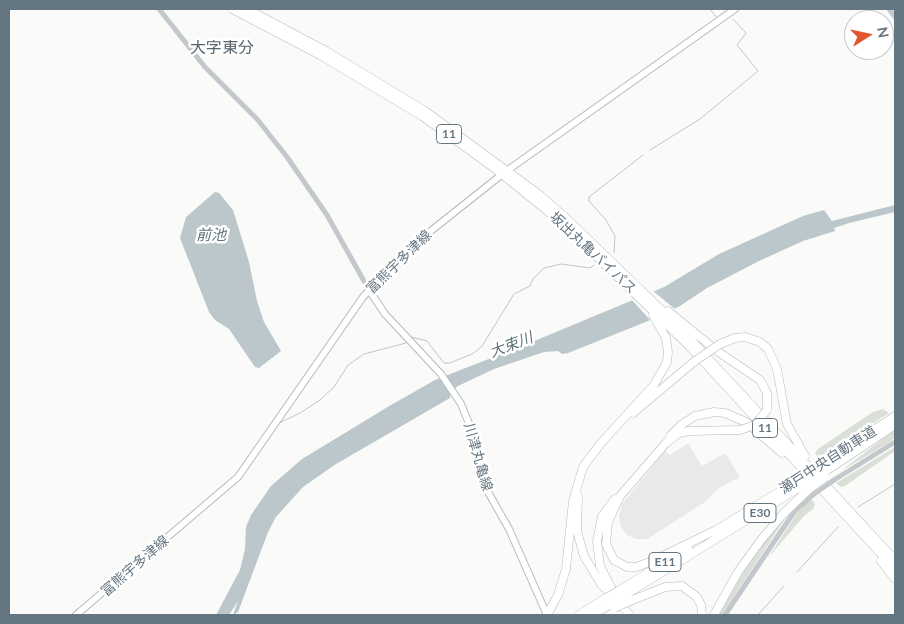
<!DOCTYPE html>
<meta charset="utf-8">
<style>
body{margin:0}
#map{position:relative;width:904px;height:624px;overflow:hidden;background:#fafaf8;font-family:Lato,sans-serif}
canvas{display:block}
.frame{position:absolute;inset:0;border:10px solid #657683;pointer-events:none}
.north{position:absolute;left:844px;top:10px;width:50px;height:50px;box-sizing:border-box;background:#fff;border:1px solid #c1c8cd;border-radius:50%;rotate:80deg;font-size:14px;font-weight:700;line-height:20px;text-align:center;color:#657683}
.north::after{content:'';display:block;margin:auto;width:18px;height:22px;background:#e4572e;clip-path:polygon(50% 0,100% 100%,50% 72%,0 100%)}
</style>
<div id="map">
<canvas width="904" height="624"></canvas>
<div class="frame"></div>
<div class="north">N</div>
</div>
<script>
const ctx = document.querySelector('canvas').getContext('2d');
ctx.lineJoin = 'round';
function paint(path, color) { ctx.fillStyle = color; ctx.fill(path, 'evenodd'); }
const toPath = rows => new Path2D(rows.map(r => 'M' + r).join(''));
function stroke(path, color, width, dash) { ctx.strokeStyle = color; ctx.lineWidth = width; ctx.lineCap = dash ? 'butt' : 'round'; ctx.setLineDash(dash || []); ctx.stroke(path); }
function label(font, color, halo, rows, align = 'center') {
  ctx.font = font + ' Lato,"Noto Sans JP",sans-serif'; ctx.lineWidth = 5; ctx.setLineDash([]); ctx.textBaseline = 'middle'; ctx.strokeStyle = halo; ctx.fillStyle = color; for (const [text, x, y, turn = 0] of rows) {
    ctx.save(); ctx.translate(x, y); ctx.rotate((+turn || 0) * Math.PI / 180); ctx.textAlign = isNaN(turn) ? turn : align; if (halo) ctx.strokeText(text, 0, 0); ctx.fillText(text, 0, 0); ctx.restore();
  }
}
paint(toPath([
 [688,443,702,466,725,453,740,477,719,488,705,502,647,539,636,539,627,535,621,527,619,517,622,504,665,451,670,455]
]), '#e8e9e9');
paint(toPath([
 [883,409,889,413,818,459,815,453,818,449,873,412],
 [894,430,895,438,888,443,841,471],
 [895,447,895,451,845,486,841,487,836,483],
 [811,499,815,504,813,509,804,516,768,558,797,513],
 [790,511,722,615,716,615,767,536]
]), '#dadfd7');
paint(toPath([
 [215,192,219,193,233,210,249,262,257,301,264,322,281,351,259,368,255,367,229,329,215,320,209,312,180,238,186,217],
 [895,205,895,212,849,223,834,228,835,231,803,241,759,261,707,288,680,306,648,321,568,353,562,354,558,351,544,352,494,369,458,386,450,392,450,398,336,464,303,487,276,517,268,532,238,612,233,615,238,601,229,615,216,615,240,570,245,549,246,527,251,515,271,486,302,459,391,405,435,380,532,342,664,287,719,254,803,216,824,210,832,221]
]), '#bbc7cb');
paint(toPath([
 [652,290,676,310,652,322,631,299]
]), '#fafaf8');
stroke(toPath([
 [710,9,717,18],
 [650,150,700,119,758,71,737,45,746,33,733,19],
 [614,253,615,236,606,220,589,201,589,197,643,155],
 [411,337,427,341,444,363,450,363,474,353,482,346,514,294,530,286,533,279,544,268,561,264,590,268,594,265],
 [279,423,300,413,320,400,334,387,348,365,364,354,406,343],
 [858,507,895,484],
 [797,572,838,527],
 [758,615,784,586]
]), '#bbc7cb', 1);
const major = toPath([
 [369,290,385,314,441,374,461,404,475,438,488,492,509,529,547,615],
 [76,615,238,477,363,297,390,267,432,230,505,172,735,9]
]);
const highway = toPath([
 [232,9,320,55,422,116,493,167,561,222,689,346,895,569],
 [247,9,326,51,425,111,541,196,567,219,680,328,895,560],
 [668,311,717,351,760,380,767,393,767,410],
 [720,344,735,338,745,337,760,342,768,349,777,369,787,424,805,456],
 [633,413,695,361],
 [670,436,681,425,695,416,714,412,725,413,746,422,782,453],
 [821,465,895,416],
 [826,471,895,425],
 [578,496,577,531,584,556,601,584,630,615],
 [716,530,650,562,636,567,627,567,614,560,606,544,608,522,620,496,666,443,679,433,689,431,740,430],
 [713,532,800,479],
 [881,561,895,579],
 [620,590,688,548],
 [613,591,600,566,597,541,602,516,615,499],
 [625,595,805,484],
 [630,601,665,587,682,586,697,597,701,605,702,615],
 [547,615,558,595,566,569,573,501,583,467,601,443,654,385,667,362,668,352,666,338,653,315],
 [579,615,606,598],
 [592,615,611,604],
 [714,615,738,572,761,540,783,514,809,489]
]);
stroke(major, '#b5babe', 8);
stroke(highway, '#b4b9bd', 9);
stroke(toPath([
 [159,9,205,67,257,119,287,157,327,215,369,290],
 [889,9,895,17],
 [834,480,895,442],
 [725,615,794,512,814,494]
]), '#c3c8cc', 5);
stroke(major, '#fff', 6);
stroke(highway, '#fff', 8);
const highwayBridge = toPath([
 [695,361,720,344],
 [740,430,755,425,767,410],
 [800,479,821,465],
 [805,484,826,471],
 [809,489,825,477],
 [606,598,620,590],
 [611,604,625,595],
 [615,608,630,601]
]);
stroke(highwayBridge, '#b4b9bd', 9, []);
stroke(toPath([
 [814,494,834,480]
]), '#c3c8cc', 5);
stroke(highwayBridge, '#fff', 8);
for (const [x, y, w] of [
 [449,134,25],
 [765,428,25],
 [760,513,32],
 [665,562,32]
]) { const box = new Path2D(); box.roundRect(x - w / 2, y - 9.5, w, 19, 4); ctx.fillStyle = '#fff'; ctx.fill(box); stroke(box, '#657683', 1); }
label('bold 12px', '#657683', null, [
 ["11",449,134],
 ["11",765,428],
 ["E30",760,513],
 ["E11",665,562]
]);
label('14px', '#657683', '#fff', [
 ["坂出丸亀バイパス",593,253,43],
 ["富熊宇多津線",399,262,-44],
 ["川津丸亀線",478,457,74],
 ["瀬戸中央自動車道",828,460,-33],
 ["富熊宇多津線",135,566,-41]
]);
label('italic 15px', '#60757c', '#fff', [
 ["前池",211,235],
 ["大束川",511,345,-21]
]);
label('16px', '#57646e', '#fff', [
 ["大字東分",222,48]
]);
</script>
